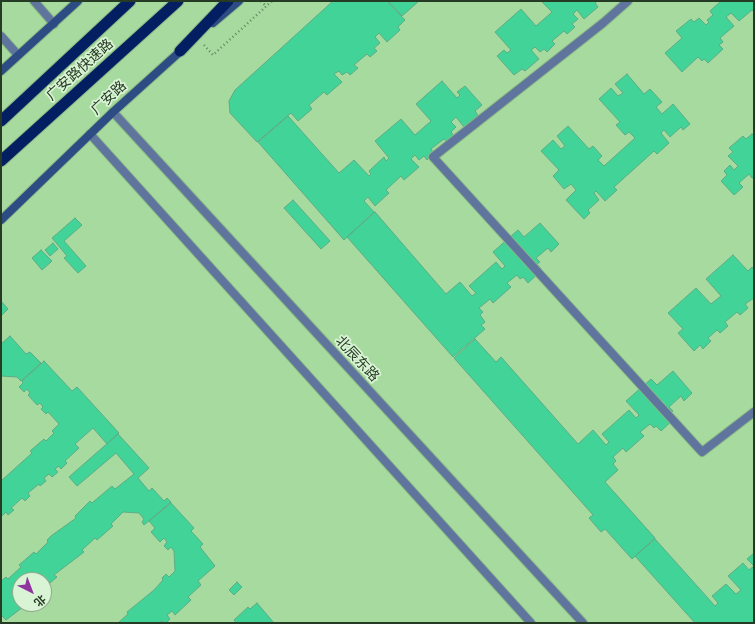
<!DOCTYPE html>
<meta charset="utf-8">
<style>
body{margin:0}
#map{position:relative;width:755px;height:624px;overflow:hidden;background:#a6da9f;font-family:Karla,"Noto Sans SC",sans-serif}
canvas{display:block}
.frame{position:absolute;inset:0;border:2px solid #263b23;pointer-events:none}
.north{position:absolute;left:12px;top:572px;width:40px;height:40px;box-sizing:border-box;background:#d9f3d5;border:1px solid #91a98e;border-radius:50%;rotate:138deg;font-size:11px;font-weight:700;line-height:16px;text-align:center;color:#263b23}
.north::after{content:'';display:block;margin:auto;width:14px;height:18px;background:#90359f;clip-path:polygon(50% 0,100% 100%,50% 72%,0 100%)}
</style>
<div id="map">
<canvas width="755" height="624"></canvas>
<div class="frame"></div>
<div class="north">北</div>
</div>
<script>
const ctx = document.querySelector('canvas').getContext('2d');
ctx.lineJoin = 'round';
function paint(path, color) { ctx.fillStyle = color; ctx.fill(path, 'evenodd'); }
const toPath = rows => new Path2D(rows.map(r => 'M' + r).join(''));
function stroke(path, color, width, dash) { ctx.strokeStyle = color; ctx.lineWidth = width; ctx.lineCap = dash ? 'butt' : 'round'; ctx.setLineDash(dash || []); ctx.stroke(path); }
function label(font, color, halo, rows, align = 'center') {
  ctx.font = font + ' Karla,"Noto Sans SC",sans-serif'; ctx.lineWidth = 3.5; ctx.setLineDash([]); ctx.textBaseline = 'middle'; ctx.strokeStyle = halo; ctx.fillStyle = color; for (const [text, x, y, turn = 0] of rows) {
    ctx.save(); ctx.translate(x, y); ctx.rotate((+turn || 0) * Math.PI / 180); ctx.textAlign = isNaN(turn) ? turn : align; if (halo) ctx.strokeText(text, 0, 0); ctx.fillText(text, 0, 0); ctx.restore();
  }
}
const building = toPath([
 [333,1,387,1,405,20,398,27,400,30,387,42,379,33,375,37,380,43,374,48,377,51,370,57,367,54,354,65,358,68,350,75,347,72,342,75,339,71,334,74,342,82,327,95,324,92,309,105,312,109,298,121,291,113,257,142,230,113,229,101,235,90,333,1],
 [388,1,419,1,402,16,388,1],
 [541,1,598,1,595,3,598,7,584,19,577,10,573,14,578,19,572,24,575,27,567,34,564,31,552,41,555,44,547,52,544,49,540,52,535,47,531,50,539,59,525,71,522,69,514,75,497,56,504,50,507,53,511,50,495,32,521,9,536,26,552,12,541,1],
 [721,1,754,1,754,12,752,10,739,21,731,13,726,17,734,26,720,38,723,42,719,45,723,49,708,63,704,59,702,61,698,57,682,72,665,53,682,38,676,31,691,19,694,22,699,18,706,25,709,22,707,20,713,15,710,11,721,1],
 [627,74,644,94,650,89,662,102,656,107,662,114,673,104,690,124,683,130,681,127,670,137,664,130,661,133,669,143,657,154,654,151,614,187,617,190,605,201,596,191,594,193,599,200,588,210,590,213,584,219,566,200,576,190,571,184,564,189,553,176,559,170,541,151,553,140,561,149,565,146,557,136,568,126,589,149,593,146,602,156,598,160,604,166,635,138,629,132,625,135,616,125,620,122,599,99,611,88,618,96,623,93,615,84,627,74],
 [442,81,457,98,460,95,457,92,465,86,482,105,475,111,478,115,464,127,456,117,451,122,456,127,451,132,454,136,447,142,444,139,431,149,434,153,427,160,424,156,419,160,415,155,411,159,419,167,404,180,401,176,386,190,389,193,375,206,368,197,364,201,374,212,344,240,258,142,288,116,339,173,354,160,369,176,371,174,369,171,384,157,386,161,389,158,375,141,401,119,415,135,431,121,416,104,442,81],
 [752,134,754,136,754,177,752,178,749,174,739,183,743,187,734,195,721,181,727,175,724,171,730,165,734,170,738,166,728,156,733,152,729,148,743,136,746,139,752,134],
 [293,200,330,241,321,249,284,208,293,200],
 [375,212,446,294,460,282,472,296,476,293,469,286,496,262,502,269,505,266,493,252,518,230,524,237,540,223,559,244,551,252,548,248,536,258,540,262,537,264,542,270,528,283,523,277,520,279,517,275,507,283,511,287,493,303,490,299,479,308,483,312,480,315,485,322,481,325,485,329,453,357,347,237,375,212],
 [75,218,82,225,64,241,86,266,78,273,64,258,67,256,52,238,75,218],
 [53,243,58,249,50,256,45,250,53,243],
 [41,250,52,261,42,270,32,258,41,250],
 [733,255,748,271,752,267,754,269,754,298,745,304,748,308,740,315,737,312,725,322,728,326,720,333,717,330,708,338,711,341,703,349,700,345,694,351,678,333,683,329,668,313,696,288,711,304,721,296,706,279,733,255],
 [1,301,8,309,1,316,1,301],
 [10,336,26,354,30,352,41,363,21,381,17,377,1,376,1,344,10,336],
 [475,339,496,362,501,357,578,444,593,430,606,445,609,442,602,434,629,410,636,418,639,415,626,401,651,379,657,385,673,371,692,393,684,401,681,396,669,407,673,411,670,413,675,418,661,431,656,426,654,428,650,424,640,432,644,436,626,452,623,448,613,457,616,461,613,464,618,470,605,482,655,538,632,559,605,529,601,532,589,518,593,515,454,358,475,339],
 [44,361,72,391,77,387,119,433,107,444,93,428,75,444,79,448,65,461,67,463,61,469,59,466,55,469,58,472,52,477,49,474,44,478,46,481,40,486,39,484,28,493,30,496,25,501,22,498,11,508,14,510,8,515,6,512,1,517,1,481,32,453,30,451,44,439,46,441,54,433,52,431,59,424,48,412,46,414,41,409,43,407,40,403,37,405,28,395,30,393,27,389,24,392,19,387,23,383,22,381,44,361],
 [118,434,149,468,138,478,149,491,152,488,164,501,167,498,171,502,144,525,142,522,144,519,139,513,123,512,111,524,113,526,97,540,95,538,82,550,84,552,54,575,57,577,44,588,44,580,20,580,20,604,27,604,6,620,1,615,1,581,6,577,8,579,21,567,19,565,34,552,36,554,48,542,47,540,51,536,76,518,75,516,90,501,92,503,112,486,115,489,134,474,116,453,77,486,69,477,118,434],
 [171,503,194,528,191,531,203,544,200,547,215,566,198,581,201,585,188,597,191,600,175,615,172,611,167,615,170,619,166,623,161,621,159,623,118,623,128,614,127,612,154,590,163,580,162,578,166,574,169,577,175,571,174,551,171,547,168,550,164,546,167,542,164,538,160,542,151,532,155,528,149,521,171,503],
 [655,539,715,606,718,603,712,596,726,584,736,594,741,590,728,576,743,563,749,570,754,566,747,559,754,553,754,623,695,623,635,556,655,539],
 [237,582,242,587,234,595,229,590,237,582],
 [257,603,274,623,236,623,234,620,248,607,250,609,257,603]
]);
paint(building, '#42d398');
stroke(building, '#5cac86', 1);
const minor = toPath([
 [628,1,603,23,433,157,702,452,754,412]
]);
const tertiary = toPath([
 [34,1,54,24],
 [1,36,18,55],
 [113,112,583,623],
 [90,134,531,623]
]);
const secondary = toPath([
 [213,23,239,1],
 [1,71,78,1],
 [1,220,113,112,184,48]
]);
const trunk = toPath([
 [180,51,228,1],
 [1,121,130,1],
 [1,161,178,1]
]);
stroke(minor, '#8ab784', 10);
stroke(tertiary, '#8ab784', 10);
stroke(secondary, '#8ab784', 10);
stroke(trunk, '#8ab784', 13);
stroke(toPath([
 [261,1,266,6],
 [204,45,213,55,272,1]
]), '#62855d', 2.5, [1, 3]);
stroke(minor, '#5f759d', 8);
stroke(tertiary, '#5f759d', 8);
stroke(secondary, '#2d4c84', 8);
stroke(trunk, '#041e62', 11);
label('14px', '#263b23', '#d9f3d5', [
 ["广安路快速路",80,70,-42],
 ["广安路",109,98,-43],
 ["北辰东路",357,359,47]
]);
</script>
